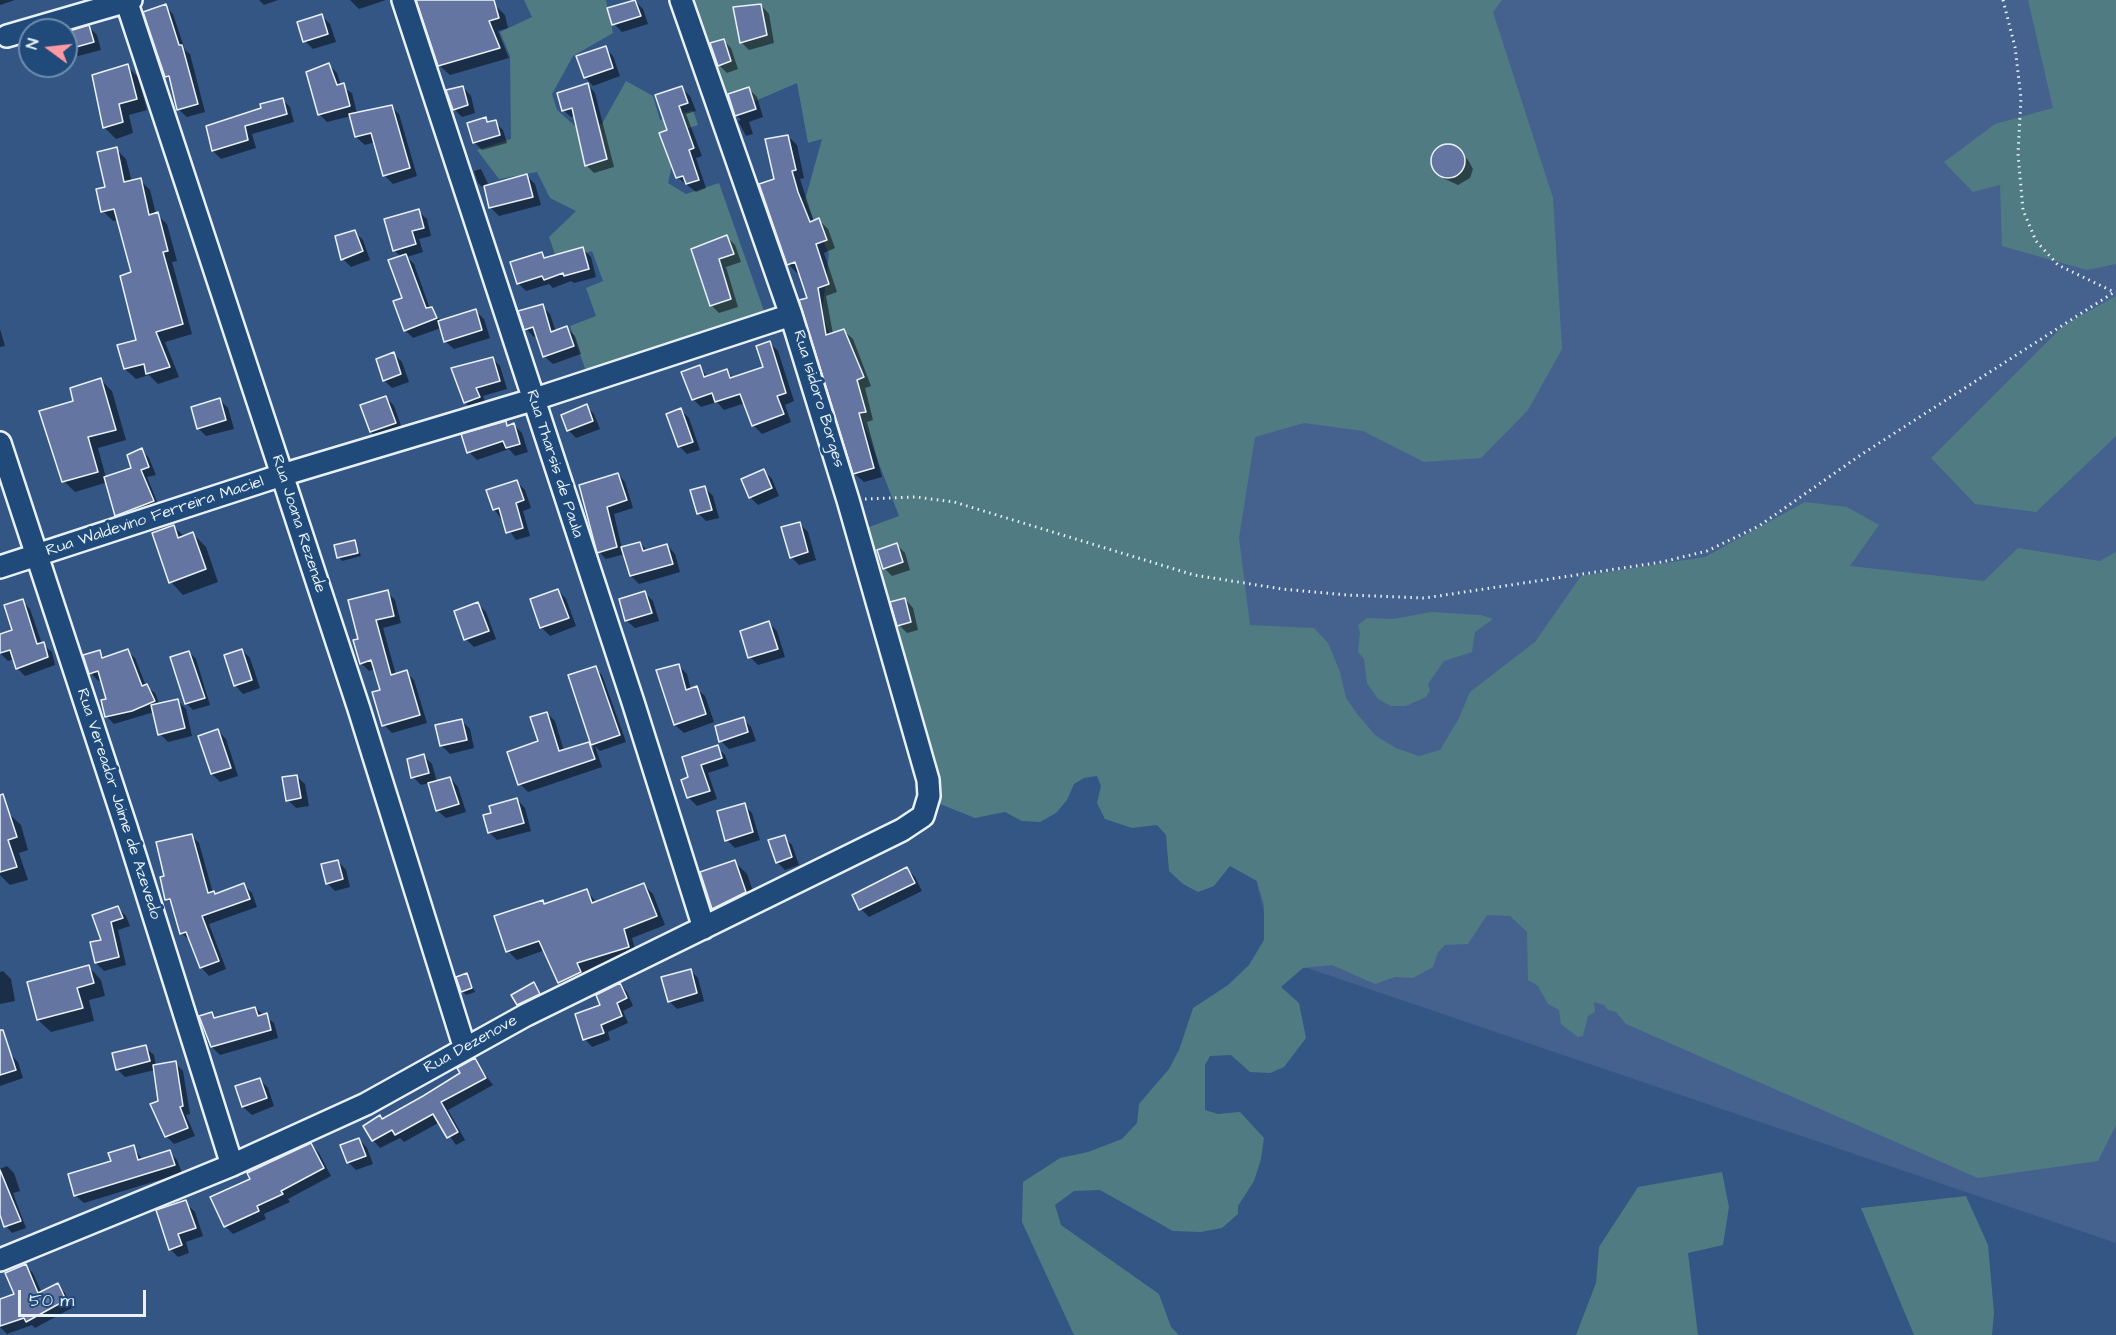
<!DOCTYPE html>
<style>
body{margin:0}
#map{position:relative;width:2116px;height:1335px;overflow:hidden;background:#335685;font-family:"Architects Daughter",sans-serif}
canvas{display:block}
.north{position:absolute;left:18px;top:18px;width:60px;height:60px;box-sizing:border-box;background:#1f4a7a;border:2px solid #6f8dac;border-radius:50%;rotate:285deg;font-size:16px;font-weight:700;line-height:24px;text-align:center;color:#e8f1f8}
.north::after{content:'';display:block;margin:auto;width:21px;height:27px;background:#ff9aa2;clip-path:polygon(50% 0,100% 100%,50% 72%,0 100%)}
.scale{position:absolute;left:18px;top:1290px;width:128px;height:27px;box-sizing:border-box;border:3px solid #e8f1f8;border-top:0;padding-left:8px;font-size:18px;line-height:21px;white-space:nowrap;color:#e8f1f8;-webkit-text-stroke:4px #1f4a7a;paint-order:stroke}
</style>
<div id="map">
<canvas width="2116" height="1335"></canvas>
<div class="north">N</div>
<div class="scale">50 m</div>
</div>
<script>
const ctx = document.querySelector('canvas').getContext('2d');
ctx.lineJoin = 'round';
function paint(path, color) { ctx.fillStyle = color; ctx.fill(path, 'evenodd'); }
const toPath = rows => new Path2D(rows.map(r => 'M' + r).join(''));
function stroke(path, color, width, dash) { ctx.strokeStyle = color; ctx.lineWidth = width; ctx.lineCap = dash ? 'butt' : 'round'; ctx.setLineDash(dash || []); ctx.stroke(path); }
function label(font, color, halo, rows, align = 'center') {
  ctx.font = font + ' "Architects Daughter",sans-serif'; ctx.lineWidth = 6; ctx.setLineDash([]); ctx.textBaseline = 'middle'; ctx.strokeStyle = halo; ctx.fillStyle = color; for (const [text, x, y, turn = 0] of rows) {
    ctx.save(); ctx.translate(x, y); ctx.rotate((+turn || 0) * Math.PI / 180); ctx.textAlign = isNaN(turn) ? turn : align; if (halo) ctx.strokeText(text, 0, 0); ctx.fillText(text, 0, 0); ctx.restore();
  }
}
paint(toPath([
 [1039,0,2116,0,2116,1243,1275,957]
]), '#45628f');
paint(toPath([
 [524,0,606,0,613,33,573,56,552,94,557,110,576,127,602,124,626,81,653,96,660,120,693,110,698,125,664,136,672,165,668,183,686,194,719,183,764,311,587,374,570,326,596,316,586,288,603,281,592,251,558,263,549,237,576,211,550,198,537,172,499,179,477,150,511,139,510,56,500,32,532,17],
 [688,0,1502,0,1493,12,1553,198,1562,349,1528,410,1481,458,1424,462,1363,431,1304,423,1255,437,1239,538,1250,625,1314,628,1328,643,1340,672,1346,698,1358,715,1376,736,1396,748,1419,756,1440,750,1458,720,1470,692,1535,642,1581,576,1705,557,1805,502,1847,507,1879,525,1850,566,1984,581,2018,548,2100,561,2116,552,2116,1125,2098,1161,1978,1178,1626,1024,1616,1012,1608,1010,1604,1005,1594,1002,1595,1012,1588,1016,1583,1036,1578,1037,1561,1024,1559,1010,1548,1004,1538,986,1528,980,1527,932,1510,916,1487,915,1468,944,1445,945,1438,952,1433,967,1413,978,1395,977,1375,984,1332,965,1303,968,1281,987,1299,1003,1306,1038,1284,1067,1270,1073,1250,1072,1231,1055,1210,1056,1205,1065,1205,1110,1218,1114,1240,1112,1264,1138,1261,1159,1254,1181,1238,1206,1238,1214,1222,1228,1201,1232,1173,1231,1100,1190,1074,1191,1055,1205,1061,1225,1159,1294,1171,1327,1179,1335,1074,1335,1022,1222,1023,1182,1060,1158,1088,1152,1122,1139,1137,1123,1139,1104,1169,1069,1179,1050,1193,1008,1228,985,1249,965,1264,940,1264,905,1257,881,1230,866,1214,886,1198,892,1183,884,1169,871,1166,835,1157,825,1132,828,1105,819,1097,803,1101,786,1097,776,1084,778,1074,784,1067,800,1056,813,1040,822,1022,821,1005,812,975,818,935,802,861,530,899,516,822,314,829,254,805,200,822,139,808,143,797,83,725,114],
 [2028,0,2116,0,2116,264,2087,270,2002,246,2000,185,1973,192,1944,162,1995,124,2053,108],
 [2116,296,2116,436,2036,512,1975,504,1931,458,2064,325],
 [1431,612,1481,615,1493,619,1475,632,1472,652,1444,661,1428,684,1430,691,1426,697,1406,706,1391,706,1378,699,1367,683,1364,659,1358,652,1360,633,1358,625,1367,618,1393,619],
 [1722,1172,1729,1207,1723,1245,1688,1253,1698,1335,1576,1335,1596,1283,1599,1247,1638,1187],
 [1966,1196,1988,1245,1994,1313,1992,1335,1914,1335,1861,1208]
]), '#517b83');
paint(toPath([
 [0,0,15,0,0,5],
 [259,0,278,0,264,5],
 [350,0,386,0,359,9],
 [418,0,472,0,495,5,505,15,508,28,498,31,509,58,450,75,439,65],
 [635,1,643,9,648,24,622,32,614,24],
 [761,5,769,14,774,43,749,50,741,42],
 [165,6,173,14,185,50,190,54,205,112,187,117,178,109,172,82,166,76],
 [322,16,330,24,336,42,313,49,305,41],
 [89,27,97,35,101,50,78,56,70,48,66,34],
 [723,40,731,48,738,69,727,73,719,65],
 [605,48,613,56,620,76,593,86,585,77],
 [329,65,337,73,341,86,352,93,357,113,391,106,399,114,417,176,393,184,384,175,375,142,365,145,356,137,351,116,327,122,319,114],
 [127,66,138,77,147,110,129,115,133,133,116,139,105,128,94,76],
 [588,85,595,93,614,167,594,173,586,165,575,116,571,117,563,110],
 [463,87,471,96,475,113,462,117,454,109],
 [682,88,690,96,696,111,686,114,702,156,696,158,706,188,696,192,677,177,669,131],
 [749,89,757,97,763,117,749,122,753,134,746,136,738,121,741,120,736,115],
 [282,99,290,107,294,122,252,134,256,148,221,159,213,151,263,109],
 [485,119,489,123,495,122,503,130,507,143,482,150,474,142],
 [788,136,797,145,804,178,800,179,814,222,819,220,828,229,835,248,824,253,837,292,826,296,833,334,844,331,853,339,871,386,865,388,873,420,867,422,882,477,864,482,855,474,801,301,809,299,800,272,797,273,788,264,775,180],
 [1445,146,1460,151,1468,160,1473,169,1470,178,1458,185,1445,179,1436,170,1433,161,1437,151],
 [116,149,126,159,132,182,140,180,150,190,156,214,167,224,177,261,172,262,192,334,165,342,179,377,158,384,149,375,136,379,125,369,119,346,137,341,133,273,119,220,113,221,103,211],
 [481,169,489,186,527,176,535,184,541,205,499,216,491,208,485,186,482,187,478,183,474,171],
 [418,211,427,219,431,236,419,239,423,252,407,257,414,264,430,309,442,322,476,311,484,319,490,338,454,349,445,341,441,328,413,338,405,330,401,257,394,250],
 [355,232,363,240,370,260,351,267,343,259,337,237],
 [727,237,735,245,741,262,726,267,738,307,719,313,711,305,693,250],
 [583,249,591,257,596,277,574,283,571,281,553,288,549,284,526,291,518,283,542,254,547,259],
 [542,306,550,314,556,332,567,328,575,336,581,354,553,364,544,356,537,336,534,337,526,329],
 [0,329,5,346,0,347],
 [770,343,778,351,794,401,785,405,791,422,762,434,753,425,745,403,724,410,717,402,701,407,693,399,699,367,708,377,727,371,734,378,765,368],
 [394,354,402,362,409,382,392,388,384,380],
 [492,358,500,366,507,389,483,396,487,406,473,411,465,402],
 [101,380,112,391,126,440,98,448,106,478,133,468,142,450,149,458,156,475,147,477,160,509,124,523,116,515,108,482,75,492,64,481,75,402],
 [386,397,394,406,403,431,379,440,371,432],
 [220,400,228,408,234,429,206,436,198,428],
 [586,406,594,414,600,429,576,438,568,430],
 [681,410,689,418,700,450,687,454,679,446],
 [505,423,509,427,514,425,522,433,528,452,515,456,509,449,477,460,469,452],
 [764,471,772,479,779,496,758,505,750,497],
 [618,474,625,482,633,508,614,514,622,549,640,543,648,551,667,545,675,554,680,572,639,584,631,576,625,554,606,559,599,552,581,486],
 [517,482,525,490,531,508,523,511,530,536,516,540,494,509],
 [705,488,713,496,719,518,706,521,698,513],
 [799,523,808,532,816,560,799,565,791,557],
 [173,526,185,537,193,534,206,547,218,582,183,595,171,582],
 [355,542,361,556,342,561,339,557],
 [897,545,905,553,910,570,892,576,884,568],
 [558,590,566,599,576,626,550,636,542,628,532,600],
 [387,592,395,600,401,623,383,628,396,675,406,672,414,680,427,723,392,733,384,725,382,691,375,669,369,671,361,663,359,640],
 [645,593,653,601,659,621,635,628,626,620],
 [905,599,913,608,918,630,907,633,899,625],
 [22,601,30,609,42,644,52,652,55,665,25,676,17,668,14,659,8,661,0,653,0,636,14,631],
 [478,604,486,612,496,639,474,647,466,639],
 [769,623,777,631,785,657,758,665,750,657],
 [242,650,250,658,260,688,243,694,235,685],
 [127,651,135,658,146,686,155,693,160,705,178,701,186,709,192,736,168,742,160,734,154,712,114,724,106,716,108,700,102,679,98,681,91,673,99,652,106,658],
 [189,652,196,659,210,705,193,710,186,703],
 [678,665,687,674,691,690,696,688,705,696,714,722,684,733,675,725,658,671],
 [595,668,602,675,626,742,600,751,595,746,602,767,528,792,520,784,540,742,547,713,555,721,564,751,588,744,594,750,570,676],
 [743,719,751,727,756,741,729,749,721,741],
 [461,720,470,729,474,748,450,754,442,746],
 [218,731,226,739,238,776,220,782,212,774],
 [717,747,725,755,729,766,708,773,717,799,697,806,688,797,690,778,684,758],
 [424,756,432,764,437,782,450,778,458,787,466,812,446,818,437,810,429,783,421,785,413,777],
 [296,776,305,784,309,806,296,808,288,800],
 [517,799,525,808,531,831,497,840,489,832],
 [744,805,752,813,760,840,735,848,727,840],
 [8,813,21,825,28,850,19,853,28,880,10,885,0,875,0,815],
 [191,835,199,843,213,893,217,896,244,885,252,893,257,907,209,924,226,969,209,976,201,967,191,941,181,933,174,906,167,899,166,877],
 [784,837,792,845,799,865,785,870,777,862],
 [338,861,346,870,350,887,335,891,327,883],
 [735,862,747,874,758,905,725,921,713,909,702,873],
 [907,869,915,877,922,891,869,917,861,909,854,895],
 [644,885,653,894,665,925,632,938,637,956,585,972,589,982,568,991,559,982,545,950,517,960,508,951,542,901,546,905,587,891,597,903],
 [118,908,126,916,130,926,118,930,126,965,104,971,96,963,103,941,94,916],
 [89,967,101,980,105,996,89,1000,94,1021,51,1032,38,1020],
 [690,970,698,978,704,1001,677,1009,669,1001],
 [3,971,11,979,15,1001,0,1004,0,972],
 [467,975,475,992,466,995,462,991],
 [534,984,547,1002,526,1013,513,995],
 [620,985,627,992,633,1006,623,1011,628,1023,608,1032,610,1040,592,1047,585,1039,602,1005],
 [255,1008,274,1023,278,1038,220,1055,212,1047,211,1014,216,1018],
 [145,1047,154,1055,156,1066,175,1063,183,1071,190,1114,186,1115,195,1136,174,1144,166,1136,155,1070,125,1077,117,1069],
 [10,1054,18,1062,23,1078,0,1086,0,1057],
 [474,1060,493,1085,448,1110,465,1140,456,1145,440,1122,404,1142,400,1138,380,1148,373,1140,383,1121,462,1074],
 [260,1080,268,1088,274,1106,252,1115,243,1107,237,1087],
 [359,1139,367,1148,373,1164,356,1170,348,1162],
 [311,1145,319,1153,331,1176,288,1199,290,1202,264,1214,266,1219,233,1234,225,1226,252,1179],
 [133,1147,143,1160,169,1152,177,1160,182,1173,84,1203,76,1196,70,1175,113,1162],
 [7,1166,14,1173,20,1191,13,1193,26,1228,12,1233,6,1226,0,1212,0,1169],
 [186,1203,195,1212,203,1236,186,1242,189,1253,178,1257,170,1249],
 [26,1266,33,1273,42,1293,57,1285,65,1293,72,1308,35,1328,32,1325,7,1334,0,1327,0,1301,16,1295]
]), '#0007');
const building = toPath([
 [416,0,494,0,499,18,489,21,500,48,438,66,416,0],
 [635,0,641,16,612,25,607,8,635,0],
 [166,4,179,45,182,45,198,104,177,110,169,76,165,77,143,12,166,4],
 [761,4,767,35,740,43,733,7,761,4],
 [322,14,328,34,303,42,297,22,322,14],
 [89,25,94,42,69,49,66,32,89,25],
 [724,39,731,61,718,66,710,43,724,39],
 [606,46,613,68,584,78,576,56,606,46],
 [329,63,337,85,344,83,350,106,318,115,306,72,329,63],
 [128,64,137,99,119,104,123,122,103,128,92,75,128,64],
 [588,83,607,159,585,166,572,108,562,111,557,93,588,83],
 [463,86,468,105,453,110,446,90,463,86],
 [682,86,688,103,679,106,694,148,689,150,699,180,686,184,683,176,676,178,659,133,667,130,655,95,682,86],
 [749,87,756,109,735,116,728,94,749,87],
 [283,98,287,114,245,126,248,140,212,151,206,126,261,108,260,104,283,98],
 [392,105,410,168,383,176,371,133,355,137,349,114,392,105],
 [486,117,487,122,496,120,500,135,473,143,467,123,486,117],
 [788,135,796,170,792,171,798,192,810,222,819,218,827,240,816,244,829,284,818,288,826,335,844,329,864,377,857,380,866,412,859,413,874,468,853,474,799,300,807,298,795,262,787,265,759,184,774,179,765,139,788,135],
 '1431 161a17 17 0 1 1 34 0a17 17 0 1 1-34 0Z',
 [117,147,124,182,141,178,149,215,158,212,168,251,163,252,183,324,156,332,170,367,146,374,144,364,124,369,117,345,136,340,120,276,131,272,114,209,101,212,96,189,105,187,97,152,117,147],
 [527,174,533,197,489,208,484,186,527,174],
 [419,209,424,228,412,231,416,244,393,251,384,219,419,209],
 [355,230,363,251,341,260,335,236,355,230],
 [727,235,734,254,719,259,731,299,710,306,691,249,727,235],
 [583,247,589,269,564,276,563,273,544,280,542,276,517,284,510,262,542,252,544,258,583,247],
 [406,254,426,308,432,307,437,318,404,331,393,301,402,298,388,260,406,254],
 [543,304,551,332,567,326,574,346,543,357,533,327,524,330,518,311,543,304],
 [476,309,482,330,444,342,438,321,476,309],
 [770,341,786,393,777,396,784,414,752,426,740,394,715,402,712,393,692,400,681,372,700,365,704,377,727,369,730,378,763,367,756,346,770,341],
 [394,352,401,374,383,381,376,359,394,352],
 [493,357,500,381,476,388,480,397,464,403,451,368,493,357],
 [101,378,116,430,88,437,98,472,62,482,39,411,73,401,70,388,101,378],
 [386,396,396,423,370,432,360,405,386,396],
 [220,398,226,420,197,429,191,407,220,398],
 [587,404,593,421,567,431,561,415,587,404],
 [681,408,693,442,678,447,666,414,681,408],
 [506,421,507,426,514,423,520,444,506,448,503,441,467,453,461,434,506,421],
 [142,448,149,467,141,470,154,501,115,516,104,477,131,468,127,455,142,448],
 [764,469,772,488,749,498,741,479,764,469],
 [618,473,627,500,607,507,617,547,597,553,579,485,618,473],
 [517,480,524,500,516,503,523,528,506,533,499,508,493,510,486,490,517,480],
 [705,486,712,510,697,514,690,490,705,486],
 [800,522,808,552,790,558,781,527,800,522],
 [174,525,178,538,193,532,206,569,169,583,152,533,174,525],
 [355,540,358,553,337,558,334,545,355,540],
 [640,542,643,551,667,544,673,564,630,576,621,547,640,542],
 [897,543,903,562,883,569,877,550,897,543],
 [558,589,569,618,540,628,530,599,558,589],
 [388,590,394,616,376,620,391,675,407,670,420,715,382,726,372,692,380,690,371,660,360,664,353,640,358,639,348,600,388,590],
 [645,591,652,613,625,621,619,599,645,591],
 [905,598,911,622,897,626,890,602,905,598],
 [23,599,37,644,44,642,48,657,16,669,10,650,0,653,0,634,12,630,4,605,23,599],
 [478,602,489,631,464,640,454,611,478,602],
 [769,621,778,649,748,658,740,631,769,621],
 [128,649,142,686,147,684,155,701,132,711,105,717,101,700,106,699,98,671,89,674,83,655,100,650,102,658,128,649],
 [242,649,252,680,234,686,224,655,242,649],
 [189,651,205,698,185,704,170,657,189,651],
 [679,664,686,690,697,686,706,714,674,725,656,670,679,664],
 [596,666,620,735,591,745,568,675,596,666],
 [178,699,185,728,158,735,151,705,178,699],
 [547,712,559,751,589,742,595,759,518,785,507,752,538,741,530,717,547,712],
 [744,717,748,732,719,742,715,726,744,717],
 [462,719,467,740,440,746,435,725,462,719],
 [218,729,231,768,211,774,198,736,218,729],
 [718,745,722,758,701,765,710,791,687,798,681,780,688,777,682,757,718,745],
 [424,754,429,773,411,778,407,759,424,754],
 [297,775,301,798,286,801,282,777,297,775],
 [450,777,459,804,436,811,428,783,450,777],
 [3,794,17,837,8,840,17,867,0,872,0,795,3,794],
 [517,798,524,823,488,833,483,815,491,813,489,806,517,798],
 [745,803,753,832,725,841,717,811,745,803],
 [192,834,208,893,214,891,215,894,244,883,250,899,202,916,219,961,200,968,186,932,180,934,170,899,165,900,160,877,164,876,156,842,192,834],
 [785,835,792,857,776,863,768,840,785,835],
 [338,860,343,879,326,884,321,864,338,860],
 [735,860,746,892,712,909,700,872,735,860],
 [907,867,915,883,859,910,852,895,907,867],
 [644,883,657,916,624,929,629,947,577,963,581,972,558,983,539,941,506,952,494,916,543,900,544,904,587,889,592,903,644,883],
 [118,906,123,918,111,922,119,957,95,963,90,942,101,940,92,915,118,906],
 [89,965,94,983,77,988,83,1008,37,1020,27,982,89,965],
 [691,969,697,993,668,1002,661,977,691,969],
 [467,973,472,988,461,992,456,977,467,973],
 [534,982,540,994,517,1005,511,995,534,982],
 [620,983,627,998,617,1003,622,1016,601,1025,604,1033,583,1040,575,1014,600,1005,596,995,620,983],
 [255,1007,258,1016,267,1013,271,1030,211,1047,199,1016,212,1012,214,1018,255,1007],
 [0,1030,3,1030,16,1070,0,1075,0,1030],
 [146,1045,150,1061,116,1070,112,1053,146,1045],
 [475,1058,486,1078,441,1102,458,1132,447,1138,433,1114,395,1135,392,1130,372,1141,363,1126,380,1115,382,1119,423,1096,460,1073,457,1068,475,1058],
 [176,1061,183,1106,180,1107,188,1128,165,1137,150,1104,158,1101,153,1065,176,1061],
 [260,1078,267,1098,242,1107,235,1086,260,1078],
 [359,1138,366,1156,347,1163,340,1145,359,1138],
 [311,1143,324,1168,281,1191,283,1194,257,1206,259,1211,224,1227,210,1197,250,1179,247,1173,311,1143],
 [134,1145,138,1160,170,1150,175,1165,74,1196,68,1174,111,1161,108,1153,134,1145],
 [0,1170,21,1221,4,1227,0,1215,0,1170],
 [186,1200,196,1228,178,1234,182,1245,169,1250,156,1210,186,1200],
 [26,1264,38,1293,58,1283,66,1300,26,1322,24,1318,0,1326,0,1299,14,1294,5,1273,26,1264]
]);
paint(building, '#6575a1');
stroke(building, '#e8f1f8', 1.5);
const minor = toPath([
 [126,0,359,709,465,1049],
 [403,0,633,702,704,928],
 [7,36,131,0],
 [0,443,126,827,232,1165],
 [0,567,282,475,532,400,791,315],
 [0,1260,232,1165,366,1104,526,1015,902,830,923,816,929,796,928,780,848,500,791,315,681,0]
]);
stroke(minor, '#e8f1f8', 26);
stroke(toPath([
 [2003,0,2015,47,2021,98,2018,154,2023,210,2036,241,2058,265,2114,292],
 [865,499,916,497,954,502,1194,575,1282,589,1347,595,1425,598,1662,562,1707,551,1759,526,1862,454,2116,291]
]), '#e8f1f8', 3, [1.5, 4.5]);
stroke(minor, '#1f4a7a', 21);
label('16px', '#e8f1f8', '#1f4a7a', [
 ["Rua Isidoro Borges",818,399,73],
 ["Rua Tharsis de Paula",554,464,72],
 ["Rua Waldevino Ferreira Maciel",155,517,-18],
 ["Rua Joana Rezende",298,524,72],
 ["Rua Vereador Jaime de Azevedo",118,804,72],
 ["Rua Dezenove",471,1045,-29]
]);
</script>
